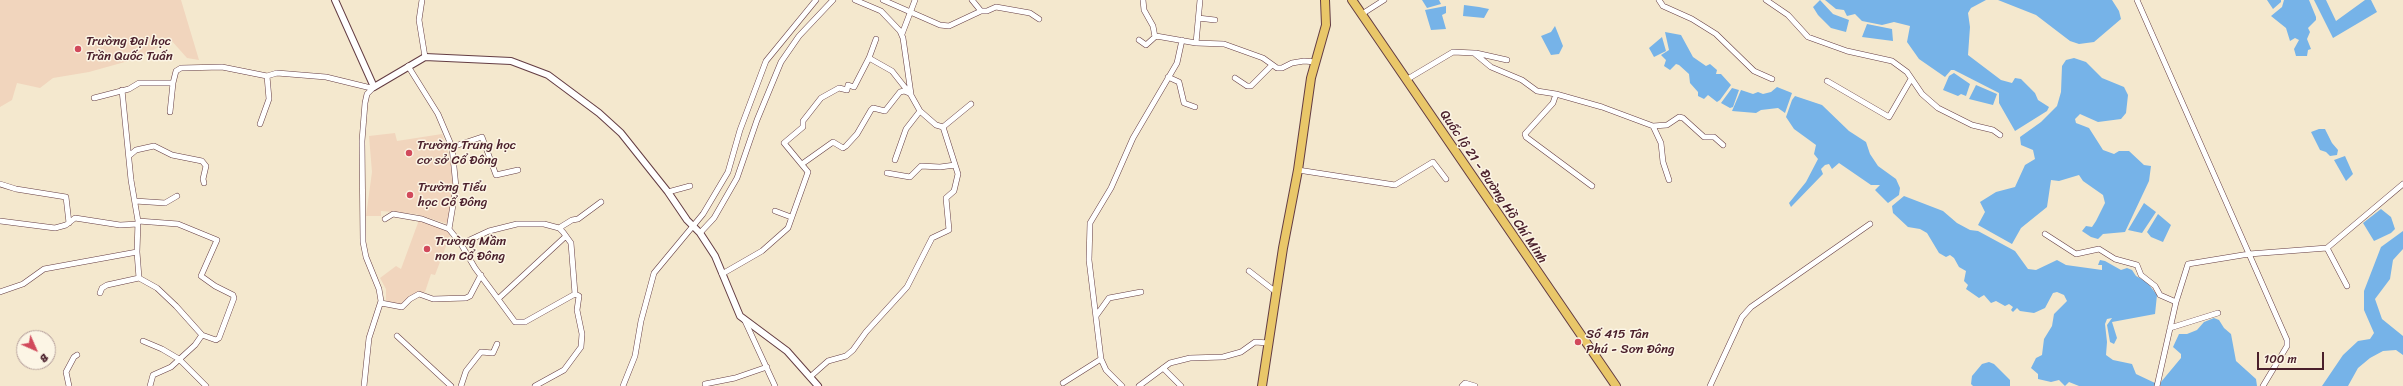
<!DOCTYPE html>
<meta charset="utf-8">
<style>
body{margin:0}
#map{position:relative;width:2403px;height:386px;overflow:hidden;background:#f4e8ce;font-family:Sriracha,sans-serif}
canvas{display:block}
.north{position:absolute;left:16px;top:330px;width:40px;height:40px;box-sizing:border-box;background:#fcf5e5;border:1px solid #b59f9b;border-radius:50%;rotate:135deg;font-size:11px;font-weight:700;line-height:16px;text-align:center;color:#4a1f2b}
.north::after{content:'';display:block;margin:auto;width:14px;height:18px;background:#d1495b;clip-path:polygon(50% 0,100% 100%,50% 72%,0 100%)}
.scale{position:absolute;left:2257px;top:352px;width:67px;height:18px;box-sizing:border-box;border:2px solid #4a1f2b;border-top:0;padding-left:5px;font-size:12px;line-height:14px;white-space:nowrap;color:#4a1f2b;-webkit-text-stroke:3px #fcf5e5;paint-order:stroke}
</style>
<div id="map">
<canvas width="2403" height="386"></canvas>
<div class="north">B</div>
<div class="scale">100 m</div>
</div>
<script>
const ctx = document.querySelector('canvas').getContext('2d');
ctx.lineJoin = 'round';
function paint(path, color) { ctx.fillStyle = color; ctx.fill(path, 'evenodd'); }
const toPath = rows => new Path2D(rows.map(r => 'M' + r).join(''));
function stroke(path, color, width, dash) { ctx.strokeStyle = color; ctx.lineWidth = width; ctx.lineCap = dash ? 'butt' : 'round'; ctx.setLineDash(dash || []); ctx.stroke(path); }
function label(font, color, halo, rows, align = 'center') {
  ctx.font = font + ' Sriracha,sans-serif'; ctx.lineWidth = 3; ctx.setLineDash([]); ctx.textBaseline = 'middle'; ctx.strokeStyle = halo; ctx.fillStyle = color; for (const [text, x, y, turn = 0] of rows) {
    ctx.save(); ctx.translate(x, y); ctx.rotate((+turn || 0) * Math.PI / 180); ctx.textAlign = isNaN(turn) ? turn : align; if (halo) ctx.strokeText(text, 0, 0); ctx.fillText(text, 0, 0); ctx.restore();
  }
}
paint(toPath([
 [0,0,181,0,199,60,187,58,171,40,139,58,89,72,53,78,40,88,17,83,12,100,0,107],
 [395,133,397,141,442,134,452,164,453,179,448,224,416,214,381,211,381,216,366,216,372,172,369,136],
 [419,220,451,233,435,275,431,274,425,292,409,296,403,305,386,303,386,289,380,278,396,266,401,269]
]), '#f1d5bd');
paint(toPath([
 [1422,0,1439,0,1441,4,1427,8],
 [1820,0,1833,14,1849,20,1846,32,1831,28,1818,15,1813,7],
 [1825,0,1986,0,1971,8,1968,13,1970,27,1968,55,2001,80,2012,83,2015,78,2021,79,2035,93,2038,100,2049,107,2047,111,2015,131,1999,103,1999,93,1954,70,1951,70,1945,77,1919,59,1907,42,1910,26,1894,22,1882,25,1862,21,1855,14,1847,16,1844,10,1836,9],
 [1998,0,2112,0,2119,11,2121,19,2094,42,2079,44,2070,41,2036,15],
 [2267,0,2281,0,2281,2,2273,9],
 [2284,0,2309,0,2316,17,2316,20,2308,28,2310,32,2307,39,2311,49,2308,50,2307,56,2296,56,2294,49,2299,40,2295,38,2290,41,2286,28,2271,16,2282,7],
 [2314,0,2326,0,2336,21,2365,0,2371,0,2377,12,2333,38],
 [1464,5,1479,7,1489,9,1484,18,1463,16],
 [1446,6,1446,13,1442,15,1446,29,1431,30,1425,10],
 [1867,24,1892,29,1893,41,1862,37],
 [1555,26,1563,46,1559,54,1551,55,1541,36,1551,32],
 [1665,32,1681,35,1693,57,1706,66,1710,64,1717,70,1716,74,1721,74,1731,85,1720,100,1717,102,1708,95,1704,99,1698,96,1698,92,1690,83,1689,74,1679,65,1676,64,1670,70,1664,66,1666,60,1661,55,1669,50],
 [1662,37,1666,51,1654,57,1649,48],
 [2074,58,2086,62,2102,78,2124,87,2128,95,2126,113,2121,119,2098,122,2080,114,2075,119,2076,123,2089,128,2103,150,2114,154,2119,151,2129,151,2144,165,2151,166,2149,181,2125,232,2103,234,2098,239,2091,237,2082,231,2086,226,2092,227,2096,221,2105,203,2103,195,2083,181,2079,175,2059,181,2051,180,2047,207,2021,228,2012,244,1978,225,1985,212,1980,202,1996,192,2015,187,2025,165,2035,159,2033,150,2021,145,2020,137,2041,122,2057,106,2061,92,2062,66,2066,60],
 [1954,73,1970,84,1966,96,1961,94,1958,96,1943,90,1949,76],
 [1976,85,1997,94,1993,105,1969,99],
 [1777,87,1792,93,1785,113,1778,108,1761,110,1756,113,1732,111,1741,90,1753,94,1758,92,1763,94,1771,92],
 [1732,88,1739,90,1733,107,1730,108,1721,103],
 [1795,96,1822,105,1849,131,1866,142,1870,154,1878,166,1896,179,1900,188,1899,195,1888,203,1875,190,1880,185,1871,185,1839,163,1832,169,1829,164,1825,165,1821,169,1823,174,1791,207,1789,203,1806,182,1818,159,1814,154,1816,145,1794,129,1786,117,1792,100],
 [2319,129,2325,129,2332,143,2338,150,2337,155,2330,156,2326,152,2320,150,2311,132],
 [2345,156,2353,174,2346,181,2334,160],
 [1904,196,1943,211,1957,223,1970,230,1978,231,2015,251,2028,269,2036,270,2057,260,2066,265,2102,270,2102,265,2098,265,2100,260,2105,261,2121,270,2127,268,2132,270,2136,276,2147,282,2157,295,2155,314,2112,322,2117,338,2114,344,2110,342,2107,325,2112,318,2107,319,2105,324,2107,342,2106,355,2113,360,2132,364,2136,374,2155,383,2155,386,2079,386,2069,382,2065,386,2059,380,2051,382,2038,379,2038,374,2031,368,2036,358,2042,355,2044,339,2052,326,2054,314,2067,301,2064,295,2057,292,2053,293,2045,308,2034,313,2020,311,2017,308,2013,312,2011,310,2013,307,2009,304,2005,306,1996,301,1991,303,1984,295,1979,298,1966,289,1968,285,1964,281,1966,271,1959,267,1954,258,1950,255,1946,257,1939,253,1927,233,1920,229,1908,227,1893,213,1892,206],
 [2144,203,2156,212,2142,233,2128,230],
 [2381,209,2391,217,2395,229,2391,233,2374,241,2363,223],
 [2158,214,2171,225,2163,242,2151,237,2147,232],
 [2403,231,2403,249,2393,260,2390,279,2375,299,2382,319,2403,336,2403,355,2396,350,2383,351,2370,358,2358,368,2348,386,2322,386,2343,355,2358,341,2370,339,2374,333,2364,310,2364,291,2381,247],
 [2214,318,2219,320,2224,328,2231,334,2236,361,2256,379,2257,386,2160,386,2161,382,2181,358,2181,354,2173,347,2179,334,2187,334,2197,330,2204,322],
 [1989,362,1994,364,2010,380,2010,386,1973,386,1971,384,1972,376,1982,364]
]), '#76b3e8');
const minor = toPath([
 [422,0,419,20,425,57],
 [855,0,881,11,900,31,903,38,911,94],
 [883,0,940,25,949,26,981,11,987,11,996,7,1030,13,1039,19],
 [972,0,981,11],
 [1143,0,1144,10,1153,26,1155,37],
 [1659,0,1663,6,1692,19,1716,34,1754,71,1772,79],
 [1766,0,1788,15,1808,37,1847,51,1892,61,1907,72,1922,94,1938,108,1972,125,1993,130,2000,135],
 [2137,0,2287,340,2287,346,2263,386],
 [1362,14,1384,0],
 [1198,18,1215,20],
 [902,34,915,0],
 [1139,40,1146,45,1156,36,1196,43,1224,44,1263,58,1277,68,1282,68,1292,63,1304,61,1316,62],
 [1196,43,1200,0],
 [1476,53,1507,60],
 [869,58,876,39],
 [408,66,438,114,452,147,456,187,449,229],
 [1168,77,1179,82,1184,103,1195,107],
 [1235,78,1247,86,1251,86,1272,65],
 [1406,80,1453,52,1474,53,1491,67,1522,80,1537,91,1556,94,1602,107,1653,126,1667,125,1679,117,1683,118,1704,137,1714,137,1723,145],
 [1827,81,1889,117,1911,79],
 [122,90,131,180,138,221,137,252,139,278],
 [1556,94,1553,103,1525,134,1526,137,1592,186],
 [94,98,129,89,139,83,173,83],
 [170,112,173,83,176,71,181,68,222,67,267,76,277,73,326,77,371,88],
 [260,124,269,99,267,76],
 [1653,126,1661,143,1663,162,1669,180],
 [943,127,971,104],
 [452,147,482,137,496,175,518,170],
 [130,155,136,150,154,146,172,155,202,161,206,166,203,179,204,183],
 [895,160,906,129,920,111],
 [802,164,833,142,843,148,846,146,857,134,871,110,873,108,885,111,900,92,904,91,909,93],
 [1298,170,1395,185,1433,162,1446,179],
 [887,173,910,177,921,166,940,167,955,165],
 [0,184,16,189,66,197,69,223],
 [668,192,690,186],
 [135,201,165,203,177,196],
 [775,211,791,217],
 [385,219,393,214,422,219,449,229,461,244,489,231,517,224,544,224,559,228,563,232,571,243,575,294,579,296,577,310,582,334,581,347,564,370,535,386],
 [0,221,55,228,66,225,75,218,120,225,138,224],
 [138,221,178,224,217,240,201,276,215,286,233,295,234,298,219,338,216,340,202,335],
 [559,228,572,220,578,219,601,202],
 [700,233,714,218,737,178,757,120,781,62,799,36,833,0],
 [2045,234,2076,254,2099,249,2115,259,2137,265,2141,275,2155,286,2160,295,2176,302],
 [461,244,475,268,515,322,525,322,575,294],
 [2327,248,2347,286],
 [1249,271,1276,292],
 [722,274,762,251,788,228,808,172,784,143,803,127,803,121,821,98,839,88,847,90,848,85,854,87,869,58,892,71,911,95,920,111,936,125,943,127],
 [0,292,23,284,44,269,137,252],
 [100,293,102,288,107,285,139,278,157,288,176,306,202,335,195,345,171,367,153,375,150,386],
 [498,299,566,236],
 [381,303,402,307,410,299,419,294,433,299,466,298,470,296,481,275],
 [1096,316,1109,298,1141,292],
 [745,321,775,386],
 [2170,328,2218,313],
 [397,336,451,386],
 [143,341,162,349,179,359,206,386],
 [1163,368,1181,386],
 [810,377,828,361,846,356,853,350,866,332,907,287,932,238,949,230,946,198,954,191,958,174,943,127],
 [1063,383,1101,359],
 [705,384,735,378,767,367],
 [69,386,66,372,74,357,77,355],
 [364,386,369,338,381,301,379,289,366,257,363,242,362,141,365,103,367,94,374,87],
 [461,386,466,371,481,352,493,353,497,344],
 [623,386,635,356,641,321,654,273,703,214,728,172,740,130,766,61,816,0],
 [1122,386,1106,370,1101,359,1089,260,1090,223,1111,188,1133,138,1177,63,1182,40],
 [1139,386,1170,363,1190,358,1223,357,1241,352,1255,342,1268,343],
 [1462,386,1465,383,1475,386],
 [1710,386,1742,317,1751,307,1870,224],
 [2157,386,2176,302,2188,264,2249,254,2327,248,2403,184]
]);
const tertiary = toPath([
 [335,0,374,87,425,57,511,61,548,75,599,113,621,133,668,192,687,220,700,233,715,256,740,316,787,351,818,386]
]);
const primary = toPath([
 [1262,386,1283,248,1298,170,1311,78,1326,25,1325,0]
]);
const trunk = toPath([
 [1352,0,1616,386]
]);
stroke(minor, '#643d43', 6);
stroke(tertiary, '#643d43', 8);
stroke(primary, '#643d43', 10);
stroke(trunk, '#643d43', 10);
stroke(minor, '#fff', 5);
stroke(tertiary, '#fff', 6);
stroke(primary, '#e9c769', 8);
stroke(trunk, '#e9c769', 8);
for (const [x, y, r, color] of [
 [78,49,4,"#d1495b"],
 [409,153,4,"#d1495b"],
 [410,195,4,"#d1495b"],
 [427,249,4,"#d1495b"],
 [1578,342,4,"#d1495b"]
]) { const dot = new Path2D(); dot.arc(x, y, r, 0, 2 * Math.PI); ctx.fillStyle = color; ctx.fill(dot); stroke(dot, '#fcf5e5', 1.5); }
label('13px', '#4a1f2b', '#fcf5e5', [
 ["Trường Đại học",86,42],
 ["Trần Quốc Tuấn",86,57],
 ["Trường Trung học",417,146],
 ["cơ sở Cổ Đông",417,161],
 ["Trường Tiểu",418,188],
 ["học Cổ Đông",418,203],
 ["Trường Mầm",435,242],
 ["non Cổ Đông",435,257],
 ["Số 415 Tân",1586,335],
 ["Phú - Sơn Đông",1586,350]
], 'left');
label('13px', '#4a1f2b', '#fcf5e5', [
 ["Quốc lộ 21 - Đường Hồ Chí Minh",1493,187,56]
]);
</script>
